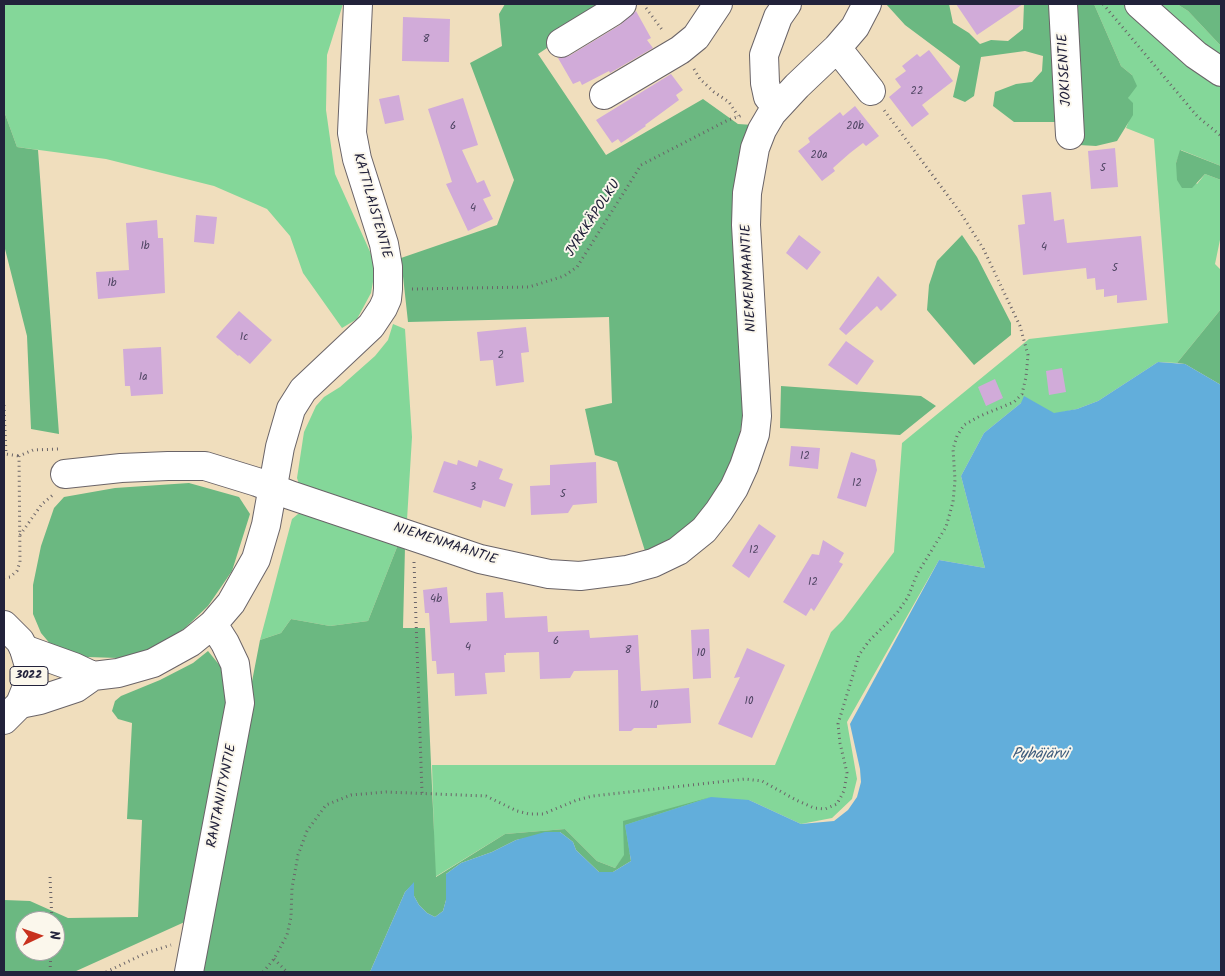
<!DOCTYPE html>
<meta charset="utf-8">
<style>
body{margin:0}
#map{position:relative;width:1225px;height:976px;overflow:hidden;background:#f0debd;font-family:Kalam,sans-serif}
canvas{display:block}
.frame{position:absolute;inset:0;border:5px solid #22223b;pointer-events:none}
.north{position:absolute;left:15px;top:911px;width:50px;height:50px;box-sizing:border-box;background:#fbf7ec;border:1px solid #a4a2a5;border-radius:50%;rotate:87deg;font-size:14px;font-weight:700;line-height:20px;text-align:center;color:#22223b}
.north::after{content:'';display:block;margin:auto;width:18px;height:22px;background:#c8321e;clip-path:polygon(50% 0,100% 100%,50% 72%,0 100%)}
</style>
<div id="map">
<canvas width="1225" height="976"></canvas>
<div class="frame"></div>
<div class="north">N</div>
</div>
<script>
const ctx = document.querySelector('canvas').getContext('2d');
ctx.lineJoin = 'round';
function paint(path, color) { ctx.fillStyle = color; ctx.fill(path, 'evenodd'); }
const toPath = rows => new Path2D(rows.map(r => 'M' + r).join(''));
function stroke(path, color, width, dash) { ctx.strokeStyle = color; ctx.lineWidth = width; ctx.lineCap = dash ? 'butt' : 'round'; ctx.setLineDash(dash || []); ctx.stroke(path); }
function label(font, color, halo, rows, align = 'center') {
  ctx.font = font + ' Kalam,sans-serif'; ctx.lineWidth = 4; ctx.setLineDash([]); ctx.textBaseline = 'middle'; ctx.strokeStyle = halo; ctx.fillStyle = color; for (const [text, x, y, turn = 0] of rows) {
    ctx.save(); ctx.translate(x, y); ctx.rotate((+turn || 0) * Math.PI / 180); ctx.textAlign = isNaN(turn) ? turn : align; if (halo) ctx.strokeText(text, 0, 0); ctx.fillText(text, 0, 0); ctx.restore();
  }
}
paint(toPath([
 [4,4,343,4,327,55,326,110,335,174,376,265,371,293,357,319,342,328,303,273,290,236,267,209,214,186,106,159,17,147,4,111],
 [1094,4,1177,4,1188,11,1221,46,1221,166,1181,150,1176,163,1197,184,1205,174,1221,180,1221,235,1215,264,1221,270,1221,309,1177,363,1158,362,1098,401,1077,409,1054,414,1021,403,984,433,961,476,985,568,939,560,847,722,857,779,852,799,832,818,801,824,749,800,624,856,615,868,597,861,565,829,505,834,435,877,432,765,775,765,831,632,843,620,894,552,902,443,1029,339,1168,323,1154,139,1126,128,1130,118,1128,98,1132,75,1121,66],
 [393,324,405,329,412,437,407,520,299,484,297,478,304,432,316,406,324,397,340,387,375,356,388,340],
 [298,514,308,514,399,542,368,621,330,626,291,619,281,633,260,640,292,519]
]), '#84d799');
paint(toPath([
 [505,4,613,4,538,54,606,155,703,99,738,124,753,125,745,403,736,457,715,496,694,522,671,541,645,551,617,462,595,455,585,409,612,403,609,317,408,322,401,258,497,225,514,180,470,63,502,46,499,14],
 [886,4,949,4,953,23,969,33,980,44,991,40,1008,41,1023,29,1024,4,1094,4,1121,66,1132,75,1137,86,1128,98,1133,103,1133,115,1117,141,1096,146,1063,144,1061,122,1014,122,993,106,995,92,1016,84,1032,82,1042,71,1043,56,1025,51,981,57,974,96,965,102,953,97,960,66,905,25],
 [1177,4,1221,4,1221,46,1188,11],
 [4,111,17,147,38,150,59,434,31,429,27,336,4,245],
 [1180,150,1221,166,1221,180,1205,174,1192,188,1182,188,1177,180,1176,163],
 [962,235,977,257,1011,323,1011,335,974,365,927,310,929,285,937,261],
 [1221,309,1221,385,1185,364,1177,363],
 [781,386,921,396,936,406,900,435,780,428],
 [189,483,239,497,250,514,232,571,208,606,185,628,154,649,118,658,87,657,52,646,41,633,33,614,33,585,41,546,54,508,64,497,115,488],
 [399,542,405,547,403,628,425,628,436,877,505,834,565,829,597,861,615,868,624,855,623,821,711,797,625,825,631,861,613,872,599,872,576,850,573,842,560,832,516,840,492,852,461,863,446,874,446,900,443,911,435,917,427,913,419,905,414,896,414,883,405,892,370,972,196,972,260,640,281,633,291,619,330,626,368,621],
 [208,651,221,667,229,696,189,920,74,972,4,972,4,900,30,901,68,918,138,917,142,820,127,819,132,723,118,719,112,711,115,701,121,696,160,680,193,663],
 [25,921,55,921,55,951,25,951]
]), '#6bb881');
paint(toPath([
 [1158,362,1185,364,1221,385,1221,972,370,972,405,892,414,882,414,896,419,905,427,913,435,917,443,911,446,900,446,874,461,863,492,852,516,840,545,832,560,832,573,842,576,850,599,872,613,872,631,861,625,825,711,797,749,800,801,824,834,821,848,810,857,797,861,782,860,769,850,724,939,560,985,568,961,476,984,433,1021,403,1024,396,1054,413,1077,409,1098,401]
]), '#62aedb');
paint(toPath([
 [956,4,1023,4,977,35],
 [636,11,651,38,647,40,653,48,610,73,609,71,582,85,580,81,573,84,558,58,569,56,620,25],
 [403,17,450,19,449,62,402,61],
 [929,50,953,81,922,105,929,114,912,127,889,97,901,87,895,79,906,71,902,66,917,54,920,57],
 [671,74,683,90,676,95,679,100,645,125,646,126,621,143,618,139,612,143,596,120],
 [399,95,404,120,385,124,379,99],
 [463,98,478,145,462,150,477,183,484,180,491,196,483,199,493,219,468,231,446,184,452,182,428,109],
 [855,106,879,136,866,146,863,143,850,153,833,168,835,171,822,181,798,151,810,142,808,138,840,112,843,116],
 [1115,148,1118,187,1091,189,1088,151],
 [1051,192,1054,221,1064,219,1067,243,1141,236,1147,300,1117,303,1117,295,1104,297,1104,289,1096,290,1095,278,1087,279,1086,268,1023,275,1018,225,1025,224,1022,195],
 [196,215,217,217,214,244,194,242],
 [157,220,158,238,163,238,165,293,98,299,96,272,129,270,126,223],
 [799,235,821,252,807,270,786,253],
 [878,276,897,295,881,311,877,306,846,335,839,329],
 [239,311,272,340,250,364,239,355,238,356,216,337],
 [526,327,529,352,521,353,524,382,496,386,493,360,480,361,477,332],
 [846,341,874,361,857,385,828,365],
 [161,347,163,394,131,396,130,386,125,386,123,349],
 [1062,368,1066,392,1049,395,1046,371],
 [995,379,1003,398,986,406,978,387],
 [791,446,820,448,818,469,789,466],
 [851,452,875,460,877,470,866,507,837,498],
 [458,460,477,467,479,460,503,469,499,479,513,484,505,507,483,500,481,508,433,492,444,461,457,465],
 [596,462,597,503,573,505,568,513,531,515,530,486,550,485,550,465],
 [759,524,776,536,749,578,732,566],
 [823,540,844,553,839,562,843,564,814,611,811,608,806,616,783,602,812,554,819,555],
 [447,587,450,623,487,621,486,593,503,592,505,618,547,616,548,632,589,630,590,638,638,635,641,691,689,688,691,723,657,725,657,728,634,728,631,731,619,731,618,670,574,671,570,678,540,679,539,652,506,653,506,655,504,655,505,672,485,673,487,694,455,696,454,673,437,674,436,661,432,661,429,613,425,613,423,590],
 [709,629,711,678,693,679,691,630],
 [747,648,785,665,752,738,718,724,740,677,734,678]
]), '#d1abd9');
const minor = toPath([
 [1063,4,1070,135],
 [1139,4,1196,55,1221,72],
 [561,43,612,12,622,4],
 [837,48,871,91],
 [604,95,680,50,696,37,718,4],
 [777,107,768,97,765,83,764,55,778,17,787,4],
 [65,474,121,468,168,466,205,466,257,482,290,495,480,559,549,574,580,576,627,570,653,563,678,551,704,530,719,511,734,488,744,466,755,434,757,416,746,225,747,193,755,148,762,130,772,113,797,86,837,48,855,27,867,4],
 [24,649,74,667,93,676],
 [20,704,40,700,76,688,93,676,118,673,153,663,191,642,213,624,231,603,256,559,266,525,280,447,291,409,303,390,371,326,383,308,387,299,388,289,388,267,384,244,357,159,352,133,358,4],
 [189,972,240,703,235,664,225,643,213,624]
]);
const major = toPath([
 [4,625,20,641,24,649,29,666,29,675,28,684,20,704,4,720]
]);
stroke(minor, '#6a6468', 30);
stroke(major, '#6a6468', 30);
stroke(toPath([
 [1103,4,1197,116,1221,136],
 [646,8,663,31],
 [694,69,700,79,714,92,729,102,738,116],
 [412,289,529,287,564,276,577,267,641,165,728,120,743,115],
 [4,405,6,454,19,456],
 [20,535,42,504,54,494],
 [414,562,422,793],
 [4,578,10,577,17,571,20,562,19,456,33,450,59,449],
 [50,877,52,921],
 [274,959,287,972],
 [50,972,51,951],
 [106,972,146,953,171,945],
 [263,972,274,959,287,935,291,917,292,888,298,855,307,831,326,805,351,795,386,792,486,796,517,811,529,814,543,814,577,800,593,796,745,779,762,781,796,800,814,808,825,809,837,804,844,791,847,773,840,743,838,724,859,655,869,641,897,613,908,597,917,574,946,527,953,502,955,480,953,449,957,436,964,425,980,416,1014,402,1022,394,1026,377,1028,355,1020,326,983,248,960,212,884,110]
]), '#6a6468', 3, [1, 4]);
stroke(minor, '#fff', 28);
stroke(major, '#fff', 28);
label('11px', '#4e4462', null, [
 ["8",426,40],
 ["22",917,92],
 ["6",453,127],
 ["20b",855,127],
 ["20a",819,156],
 ["5",1103,169],
 ["4",473,209],
 ["1b",145,247],
 ["4",1044,248],
 ["5",1115,269],
 ["1b",112,284],
 ["1c",244,338],
 ["2",501,356],
 ["1a",143,378],
 ["12",805,457],
 ["12",857,484],
 ["3",473,488],
 ["5",563,495],
 ["12",754,551],
 ["12",813,583],
 ["4b",436,600],
 ["6",556,642],
 ["4",468,648],
 ["8",628,651],
 ["10",701,654],
 ["10",749,702],
 ["10",654,706]
]);
for (const [x, y, w] of [
 [29,676,38]
]) { const box = new Path2D(); box.roundRect(x - w / 2, y - 9.5, w, 19, 4); ctx.fillStyle = '#fbf7ec'; ctx.fill(box); stroke(box, '#22223b', 1); }
label('bold 12px', '#22223b', null, [
 ["3022",29,676]
]);
label('14px', '#22223b', '#fbf7ec', [
 ["JOKISENTIE",1066,70,-93],
 ["KATTILAISTENTIE",371,206,74],
 ["JYRKKÄPOLKU",594,219,-57],
 ["NIEMENMAANTIE",750,278,-93],
 ["NIEMENMAANTIE",445,545,18],
 ["RANTANIITYNTIE",223,796,-79]
]);
label('italic 15px', '#3c5a7b', '#fbf7ec', [
 ["Pyhäjärvi",1040,755]
]);
</script>
